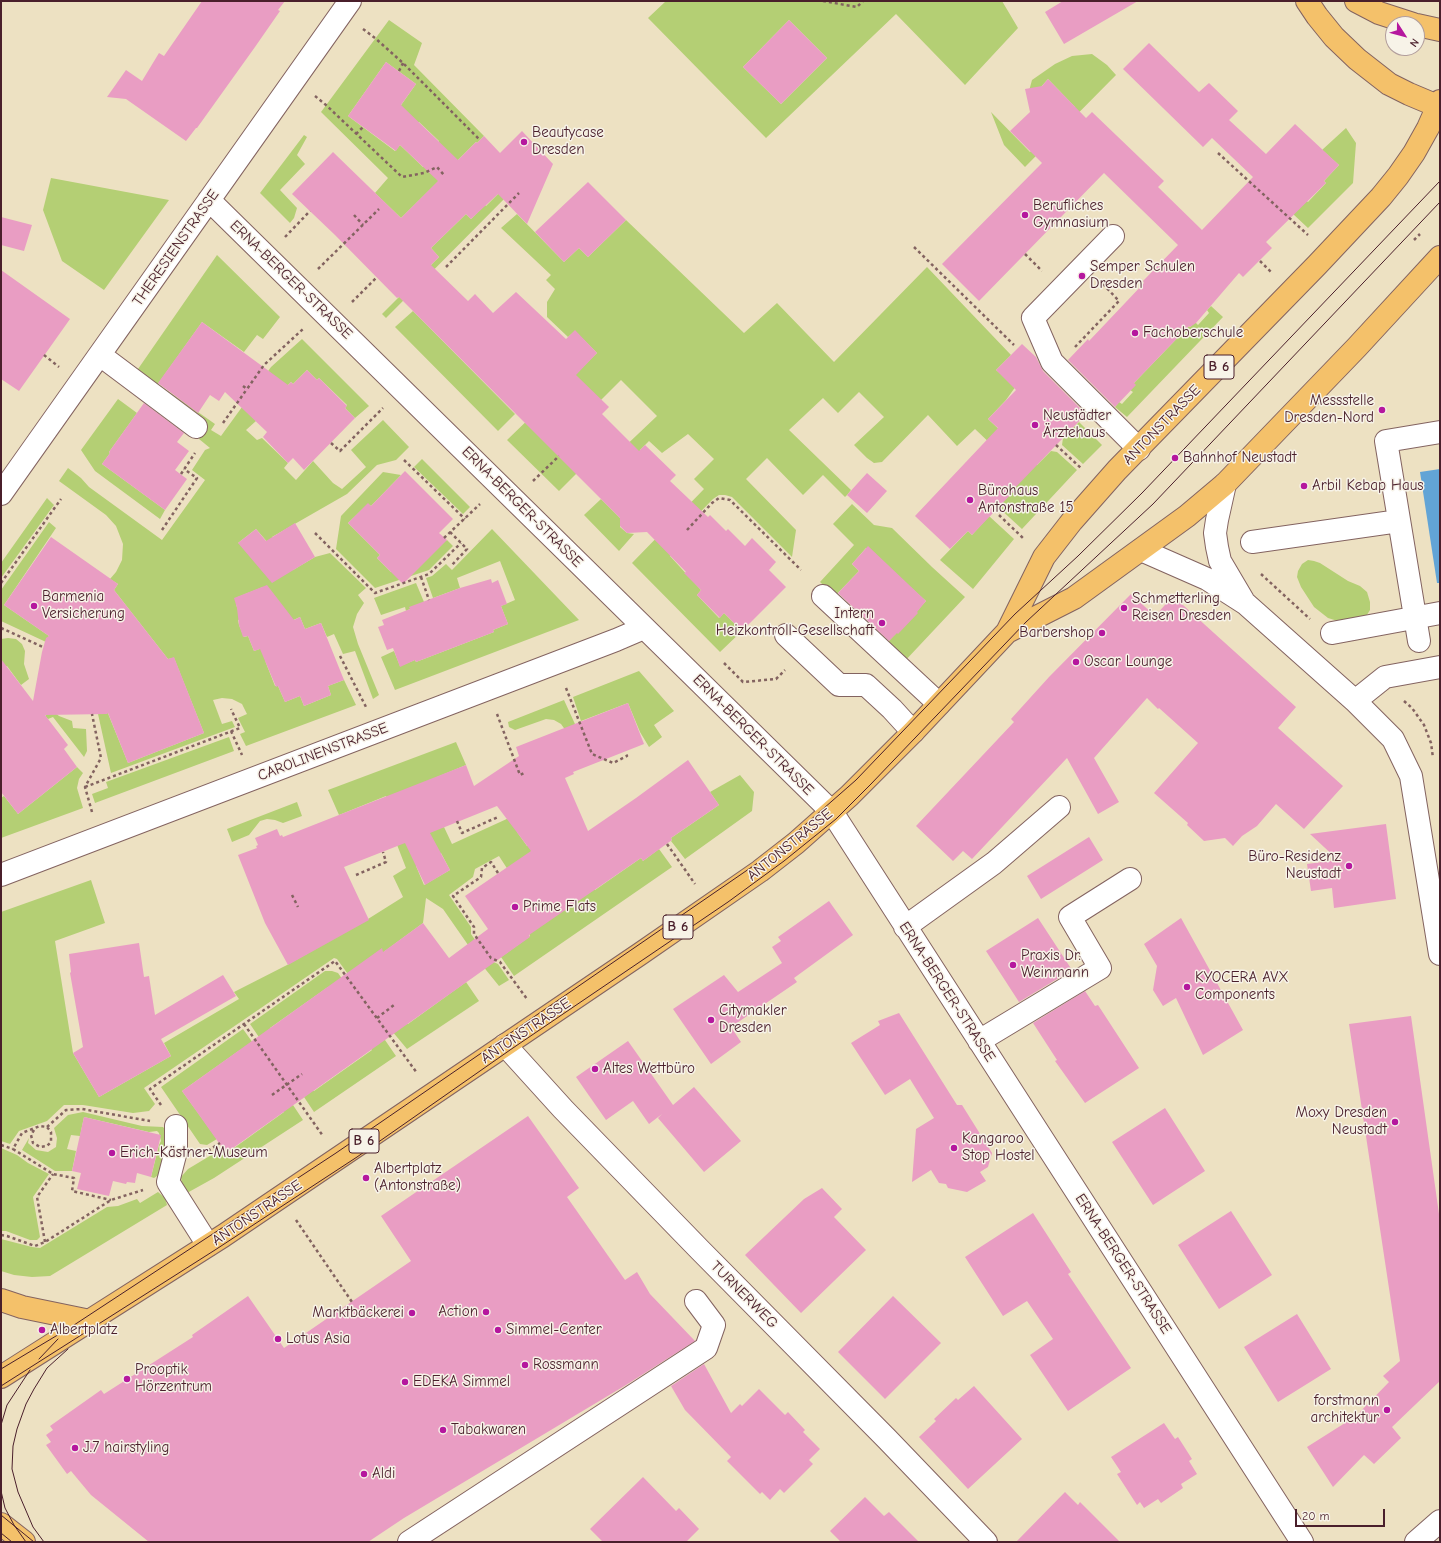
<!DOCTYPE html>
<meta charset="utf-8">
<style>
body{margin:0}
#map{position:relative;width:1441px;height:1543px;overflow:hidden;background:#ede1c2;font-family:"Comic Neue",sans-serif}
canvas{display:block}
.frame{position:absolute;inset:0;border:2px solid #4a1f2b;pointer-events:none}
.north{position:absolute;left:1385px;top:16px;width:40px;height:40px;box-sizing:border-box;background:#f7f3e8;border:1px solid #b29e9c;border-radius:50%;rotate:126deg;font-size:11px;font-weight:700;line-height:16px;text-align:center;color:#4a1f2b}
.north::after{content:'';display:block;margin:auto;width:14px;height:18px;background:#b5179e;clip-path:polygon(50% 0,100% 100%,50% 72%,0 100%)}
.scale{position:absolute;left:1295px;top:1509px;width:90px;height:18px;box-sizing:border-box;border:2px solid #4a1f2b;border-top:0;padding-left:5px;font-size:12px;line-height:14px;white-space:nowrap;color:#4a1f2b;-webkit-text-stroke:3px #f7f3e8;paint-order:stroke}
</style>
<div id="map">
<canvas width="1441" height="1543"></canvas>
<div class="frame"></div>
<div class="north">N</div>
<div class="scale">20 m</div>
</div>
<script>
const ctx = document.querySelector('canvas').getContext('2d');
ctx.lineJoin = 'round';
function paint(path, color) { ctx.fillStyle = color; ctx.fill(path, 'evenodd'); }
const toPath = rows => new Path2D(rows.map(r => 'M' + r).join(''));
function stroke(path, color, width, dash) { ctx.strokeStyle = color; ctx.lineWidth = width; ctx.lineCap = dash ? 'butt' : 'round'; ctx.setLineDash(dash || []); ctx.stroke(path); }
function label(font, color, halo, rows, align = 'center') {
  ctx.font = font + ' "Comic Neue",sans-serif'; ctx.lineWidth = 3; ctx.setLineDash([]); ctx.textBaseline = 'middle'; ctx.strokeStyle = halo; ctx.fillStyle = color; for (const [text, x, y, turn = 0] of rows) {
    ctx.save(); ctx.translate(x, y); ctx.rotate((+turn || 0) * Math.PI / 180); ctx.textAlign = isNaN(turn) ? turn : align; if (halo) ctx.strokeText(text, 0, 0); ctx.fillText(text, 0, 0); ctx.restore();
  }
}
paint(toPath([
 [666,1,1002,1,1018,28,965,85,896,14,766,138,648,18],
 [789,20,827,58,781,104,743,67],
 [389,20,422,43,414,65,484,136,477,143,476,142,458,160,459,161,401,218,375,193,388,178,321,112],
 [386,62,416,84,387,125,419,122,439,141,436,156,423,167,400,145,395,151,348,116],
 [1092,54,1107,65,1116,75,1025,167,1004,145,991,112,1030,152,1075,107,1048,79,1040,88,1032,88,1029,91,1032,80,1055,64,1072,56],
 [1346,128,1356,143,1353,183,1308,228,1293,214,1305,200,1308,202,1326,183,1324,181,1339,165,1322,150],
 [304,135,307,137,297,155,305,164,280,190,297,208,294,218,290,223,260,193],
 [51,178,169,200,104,290,62,261,43,210],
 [511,181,514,189,386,318,382,314,439,257,431,248,466,214,471,219,485,205,486,206],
 [517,214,564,262,579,248,588,257,626,220,744,333,777,303,834,362,927,267,1011,355,996,370,1016,386,1006,400,988,419,1037,465,1051,451,1057,452,1077,470,1022,529,998,507,1003,479,1015,467,975,429,957,446,928,415,882,462,874,463,867,458,854,445,884,417,859,392,838,413,823,398,789,430,851,490,847,495,845,497,823,475,803,495,767,458,746,479,796,530,792,557,732,497,725,495,719,495,713,499,672,541,678,547,670,556,701,590,697,595,719,618,724,613,742,631,720,652,632,563,704,489,694,479,714,459,688,434,662,453,649,441,640,450,642,452,618,453,657,416,621,380,595,406,576,474,559,491,507,440,597,353,575,331,568,337,547,317,547,302,555,289,546,280,551,275,501,228],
 [217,255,280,317,263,339,257,335,244,352,202,322,158,384,215,424,211,430,221,436,271,367,302,339,369,406,355,418,345,408,347,405,319,378,317,380,307,370,293,384,291,382,268,405,256,421,246,430,257,440,262,438,288,463,284,468,296,480,313,461,333,483,342,489,366,467,351,450,383,420,409,447,396,460,377,465,347,494,272,537,293,570,315,557,330,553,366,588,358,595,364,603,357,614,353,627,358,644,379,695,373,699,355,651,343,654,334,634,327,637,321,623,305,629,300,617,289,622,269,589,263,587,238,597,236,604,241,619,238,620,239,625,244,637,248,636,254,651,262,648,266,663,275,686,278,686,285,702,300,696,304,706,331,695,328,686,344,680,356,705,246,746,240,734,245,732,238,718,247,714,242,704,232,699,222,698,213,700,222,724,232,721,235,727,111,773,98,714,107,711,128,763,204,733,174,658,168,659,114,590,118,584,110,579,116,572,122,560,123,544,116,526,106,515,59,481,68,468,81,478,89,487,162,540,205,480,192,470,205,450,210,448,199,439,205,423,153,387,138,369],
 [256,529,263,537,279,556,238,543],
 [1211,306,1223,317,1127,417,1115,407,1119,402,1122,404,1133,392,1130,390,1134,383,1189,326,1190,327,1195,322,1198,325,1209,313,1207,310],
 [413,311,515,414,498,431,395,327],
 [118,399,137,413,109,452,110,453,102,464,165,510,160,519,95,471,81,450],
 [1079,422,1102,445,1083,464,1062,445,1063,438],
 [422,459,470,507,463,514,414,467],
 [383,472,401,475,371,506,368,504,348,523,380,555,377,558,391,572,447,540,453,546,429,570,375,588,336,549,341,516],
 [47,498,54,505,1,578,1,563],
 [601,499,620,518,620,527,627,533,634,534,619,551,584,515],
 [852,504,874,525,892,528,932,567,965,597,903,663,885,645,926,601,866,548,852,564,859,571,835,596,820,582,854,545,833,524],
 [989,516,1014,539,973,589,940,560,968,531,972,535],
 [49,522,56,528,4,605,49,636,46,642,1,621,1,590],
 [492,529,579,620,395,690,381,657,394,651,400,666,415,660,416,662,494,632,493,630,508,624,501,606,515,600,500,561,457,578,460,588,433,598,426,578,432,576,446,564,452,570],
 [1308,560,1314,561,1320,563,1348,581,1360,586,1367,592,1370,602,1370,610,1365,618,1344,623,1328,618,1314,607,1301,587,1297,577,1298,571,1302,564],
 [416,583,424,602,406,611,405,607,381,615,374,598],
 [8,638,16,639,22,644,25,651,24,664,29,679,21,685,7,666,1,669,1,639],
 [639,671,674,711,654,725,662,737,649,747,640,732,628,703,581,721,573,697],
 [564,700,585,746,566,731,561,724,554,720,546,719,515,730,509,727,508,722],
 [52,710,59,716,72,721,73,728,86,729,87,751,84,757,53,717,48,719,45,716],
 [229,737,234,751,95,803,92,794,108,788,106,782],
 [456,742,466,765,387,798,386,796,339,815,328,790],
 [77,767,83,773,79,779,77,788,83,808,1,838,1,798,4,796,18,814],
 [740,775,754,792,752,811,685,859,671,841,672,840,671,838,719,805,710,792],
 [297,802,302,816,283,823,275,820,267,819,260,821,249,835,232,842,227,829],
 [522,812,529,826,517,832,527,846,539,840,568,850,595,890,641,858,643,861,659,849,672,867,514,976,501,957,530,936,510,873,499,856,475,869,473,877,449,895,471,927,471,934,489,960,498,964,509,980,499,986,482,965,443,909,426,898,423,923,366,965,371,1006,337,959,334,958,144,1088,155,1104,149,1111,133,1113,83,1105,64,1105,47,1121,19,1131,10,1144,1,1141,1,912,91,880,105,923,55,941,73,1053,99,1097,171,1056,164,1043,239,999,234,992,287,965,368,919,403,897,393,876,406,868,394,837,444,827,452,844],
 [441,853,450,870,424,885,416,866],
 [325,971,332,971,338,973,365,1011,396,1056,314,1112,298,1088,314,1091,372,1050,328,987,270,1028,299,1070,282,1071,250,1024],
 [466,982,479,1001,407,1049,387,1025,408,1024],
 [243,1029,263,1057,240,1050,182,1091,217,1139,207,1145,200,1144,161,1087],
 [287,1096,303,1120,214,1178,187,1193,182,1184,181,1177,188,1169,223,1148,227,1153,284,1112,275,1099],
 [83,1112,142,1126,163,1127,169,1134,160,1174,154,1178,151,1177,159,1145,161,1141,159,1133,157,1131,149,1132,84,1117,80,1136,71,1135,67,1149,76,1151,72,1171,55,1171,22,1150,29,1138,28,1143,36,1150,48,1152,56,1147,57,1138,54,1128,68,1115],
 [1,1148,17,1155,28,1163,49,1174,33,1197,40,1237,37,1240,30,1240,6,1231,1,1231],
 [158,1192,165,1198,167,1205,50,1276,32,1277,14,1275,1,1271,1,1239,32,1247,40,1248,107,1207,118,1206,137,1199,140,1203]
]), '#b4cf74');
paint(toPath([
 [1440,469,1440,583,1437,583,1420,472]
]), '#62a4d6');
paint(toPath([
 [202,1,285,1,278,10,280,11,255,47,197,128,196,128,186,141,126,99,107,97,126,70,142,81,159,53,164,56],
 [1063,1,1138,1,1064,44,1045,12],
 [789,20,827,58,781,104,743,67],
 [1149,43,1199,92,1209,83,1238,111,1229,120,1266,154,1295,124,1339,165,1324,181,1326,183,1266,242,1272,248,1243,277,1239,273,1196,323,1190,327,1189,326,1134,383,1136,385,1115,407,1068,360,1088,339,1089,341,1144,283,1143,281,1178,245,1104,173,979,301,942,264,1042,163,1010,131,1030,112,1025,89,1042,86,1048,79,1086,118,1092,112,1164,181,1158,187,1202,230,1253,177,1212,138,1203,147,1123,69],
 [386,62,416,84,401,105,458,160,476,142,477,143,484,136,500,153,522,131,553,164,527,224,498,194,471,219,466,214,431,248,439,257,431,265,468,301,475,294,493,313,516,292,566,339,575,330,597,353,576,375,609,407,602,414,639,451,645,445,676,475,670,481,708,517,710,515,726,531,728,529,745,546,752,538,776,562,769,570,786,587,742,631,724,613,720,618,697,595,701,590,684,573,686,572,647,532,627,533,620,526,620,518,399,297,397,298,335,235,292,194,333,152,401,218,438,181,400,145,396,151,348,116],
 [588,182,626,220,588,257,579,248,564,262,535,232],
 [1,217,32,225,24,251,1,245],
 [1,270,70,319,19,391,1,379],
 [202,322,288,385,291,382,293,384,307,370,317,380,319,378,347,406,345,408,355,418,304,470,293,458,288,463,263,437,267,432,225,392,219,401,210,395,198,413,158,383],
 [1022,344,1036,357,1043,371,1086,414,1014,489,1015,490,972,535,968,531,950,549,915,516,998,428,988,419,1016,390,996,370],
 [144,403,184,433,177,442,189,451,175,470,187,479,165,510,102,464,110,453,109,452],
 [405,471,453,519,439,533,447,540,403,584,377,558,380,555,348,523,368,503,371,506],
 [867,473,887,491,867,513,847,495],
 [295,523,315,557,272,583,238,543,256,529,266,541],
 [51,537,118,584,114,590,168,659,174,657,204,733,128,763,108,713,107,714,45,715,68,745,64,749,77,767,18,814,1,792,1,659,33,701,42,652,46,638,49,636,4,605],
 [868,546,926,601,917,612,918,613,898,634,897,633,889,641,838,593,859,571,852,564],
 [491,579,492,583,498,580,507,604,501,606,508,624,493,630,494,632,416,662,415,660,400,667,393,648,387,650,378,627,384,625,382,620,410,609,409,607,460,588],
 [267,585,294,620,300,617,305,629,321,623,344,680,328,686,331,695,304,706,300,696,285,702,278,686,276,687,260,649,254,651,248,636,243,637,239,625,237,608,234,598],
 [1131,594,1155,616,1173,596,1296,707,1278,728,1343,786,1304,829,1276,804,1257,826,1242,836,1233,846,1225,838,1204,841,1187,825,1188,823,1154,793,1198,743,1159,708,1158,709,1147,698,1094,758,1119,802,1098,814,1067,758,972,859,963,851,953,861,916,826,1014,722,1011,719,1049,677],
 [628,703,644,744,573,772,574,774,565,778,588,831,636,798,688,760,719,805,671,838,672,840,643,861,641,858,529,935,530,937,226,1153,182,1091,382,948,383,952,423,923,449,958,488,929,465,896,531,851,497,806,430,833,450,870,425,885,405,843,344,867,369,920,288,965,265,923,238,855,257,848,256,846,258,845,255,838,277,829,280,836,282,835,283,837,466,765,474,786,519,756,516,747],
 [1386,824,1396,899,1334,908,1332,888,1311,891,1307,864,1338,860,1310,834],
 [1089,837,1103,860,1041,899,1027,876],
 [829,901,853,935,794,978,797,982,731,1027,741,1042,711,1064,673,1009,724,975,738,992,782,963,772,947,781,941,778,937],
 [1038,918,1072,970,1019,1002,986,951],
 [1181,918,1243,1030,1203,1055,1176,998,1163,1006,1153,990,1157,966,1144,944],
 [139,943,144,977,149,976,155,1015,223,975,236,996,161,1039,171,1056,99,1097,73,1053,83,1047,70,973,71,972,69,954],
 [1085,991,1095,1006,1098,1005,1139,1068,1085,1103,1055,1061,1057,1060,1033,1023],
 [899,1013,957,1105,962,1105,992,1153,988,1167,980,1172,986,1181,967,1192,948,1188,946,1184,939,1183,931,1170,912,1182,916,1129,934,1118,910,1079,885,1095,851,1043,880,1025,878,1021],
 [1411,1016,1440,1221,1440,1381,1392,1427,1401,1438,1374,1464,1364,1455,1333,1487,1307,1447,1356,1416,1389,1382,1383,1376,1400,1361,1349,1024],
 [628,1041,673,1105,694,1087,741,1141,704,1172,658,1118,662,1114,649,1124,633,1101,606,1120,576,1077],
 [1165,1108,1205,1171,1153,1205,1112,1142],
 [528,1116,579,1188,567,1197,625,1280,637,1272,650,1294,695,1341,626,1385,404,1518,368,1542,149,1542,91,1495,71,1471,67,1474,46,1445,51,1442,46,1435,53,1430,50,1426,101,1390,104,1394,193,1337,192,1335,248,1296,284,1348,411,1261,381,1216],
 [84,1117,161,1135,151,1177,137,1173,135,1183,127,1182,126,1184,113,1181,109,1196,77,1189,81,1173,72,1171],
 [822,1188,842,1209,834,1217,866,1250,801,1313,745,1255,804,1199],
 [1231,1211,1272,1275,1219,1309,1178,1245],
 [1033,1213,1071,1272,1068,1274,1131,1368,1068,1411,1030,1355,1053,1339,1027,1301,1003,1316,965,1257],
 [893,1296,941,1343,885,1399,838,1352],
 [1297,1314,1331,1369,1278,1402,1244,1347],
 [704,1364,731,1413,740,1404,742,1406,759,1389,785,1415,788,1412,805,1430,803,1432,820,1449,809,1460,813,1464,784,1493,780,1489,770,1500,762,1492,760,1494,727,1461,731,1457,685,1410,671,1386],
 [974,1386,1022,1439,968,1489,919,1437,936,1421,934,1419,956,1398,958,1400],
 [1164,1423,1175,1439,1178,1437,1192,1459,1189,1461,1197,1474,1181,1484,1183,1488,1161,1503,1158,1499,1144,1508,1140,1502,1137,1505,1117,1474,1121,1472,1111,1457],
 [643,1477,676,1511,679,1508,699,1529,686,1542,603,1542,590,1529],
 [1065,1492,1078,1505,1080,1502,1120,1542,1016,1542],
 [865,1497,884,1516,889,1512,919,1542,841,1542,830,1531]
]), '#e99dc3');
const minor = toPath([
 [209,200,832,812,1302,1542],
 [1113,236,1033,318,1052,362,1139,449],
 [100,355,196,427],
 [1225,484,1217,520,1215,533,1217,547,1220,561,1243,600],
 [1,494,350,1],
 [1252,542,1399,521],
 [1141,550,1207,579,1246,604,1355,701,1393,739,1411,776,1440,954],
 [823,596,939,704],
 [1332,633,1440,613],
 [786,635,839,685,866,685,892,709,913,732],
 [1419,641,1386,441,1440,432],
 [1355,701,1385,677,1440,667],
 [1,875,616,640,644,628],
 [905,927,994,863,1059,807],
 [979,1041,1100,968,1070,917,1130,879],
 [505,1045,563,1109,700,1250,887,1439,986,1542],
 [176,1126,176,1151,168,1182,208,1245],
 [409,1542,706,1348,714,1325,696,1301],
 [1416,1542,1440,1521]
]);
const major = toPath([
 [1307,1,1317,16,1334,37,1357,59,1389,84,1409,94,1440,107],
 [1356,1,1379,13,1413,24],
 [1417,25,1440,30],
 [1007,632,1044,557,1072,521,1117,470,1317,265,1381,197,1398,176,1414,153,1428,128,1440,101],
 [1,1300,22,1307,90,1321],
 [1,1377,223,1236,640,954,760,871,796,843,849,796,913,732,1007,632,1074,598,1187,516,1225,484,1357,347,1440,257],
 [1,1524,24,1542]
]);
stroke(minor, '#836360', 24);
stroke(major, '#836360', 24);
stroke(toPath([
 [823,1,857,7,863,1],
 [363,29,375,38,403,63,480,140],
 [399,71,403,63],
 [315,96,326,105,402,177,424,173,437,167,444,175],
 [356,134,363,127],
 [1218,153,1308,235],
 [354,215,363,225],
 [285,237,310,211],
 [1414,240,1420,234],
 [914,247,1014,345],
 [1025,254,1042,271],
 [1260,261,1272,273],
 [446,267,519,193],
 [318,269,379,209],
 [352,302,377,277],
 [1075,347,1119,301,1103,284],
 [44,355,59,367],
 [243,386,247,389,264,365,303,329],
 [223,423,247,389],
 [331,443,340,451,383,408],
 [1056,445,1082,469],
 [404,460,465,519],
 [181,474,195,453],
 [533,481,559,456],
 [999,515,1024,539],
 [162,530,197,478,184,469],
 [687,530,712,503,719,498,730,500,801,570],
 [450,532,467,549,451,566],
 [315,533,375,593,429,574,461,543],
 [444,538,480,504],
 [1261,574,1310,619],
 [421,577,429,600],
 [1,583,61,499],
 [1,628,43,647],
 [340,656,366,707],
 [724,663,743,682,776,679,785,670],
 [566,688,592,754,613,763,627,756,625,752],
 [1404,701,1412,708,1424,725,1431,743,1433,758],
 [497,714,520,775,526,772],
 [231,731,242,755],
 [85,787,240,728,231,709],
 [92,812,85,787,101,758,92,714],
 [457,821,462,833,498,817],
 [667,844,695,884],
 [498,873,491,862,482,868,481,877,453,896,474,927,474,934,491,958,500,962,527,999],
 [356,875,386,862,383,852],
 [292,895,298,907],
 [377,1018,394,1005],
 [244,1024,323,1136],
 [272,1095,302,1074],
 [161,1105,150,1089,335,961,417,1073],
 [47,1127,66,1110,82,1109,150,1121],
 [34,1130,31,1135,33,1143,40,1147,47,1146,51,1142,51,1132,47,1127,40,1126,22,1133,13,1149,53,1174,74,1178,72,1191,111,1200],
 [1,1145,13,1149],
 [203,1154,220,1143],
 [296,1220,352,1302],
 [1,1235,7,1236,35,1246,45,1242,111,1200,143,1190],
 [45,1242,37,1197,53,1174]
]), '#836360', 2.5, [3, 3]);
stroke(minor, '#fff', 22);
stroke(major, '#f4c16a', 22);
stroke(toPath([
 [39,1359,58,1339],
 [1,1369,71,1327,336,1153,775,851,856,780,1015,614,1078,556,1142,493,1440,181],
 [1,1386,215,1250,357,1157,510,1050,728,902,784,861,836,819,871,784,1026,622,1153,504,1440,202],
 [1,1425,7,1405,30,1370],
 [1,1491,5,1508,14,1525,26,1542],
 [1,1515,34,1542],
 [1,1533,12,1542],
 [44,1542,33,1527,18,1492,12,1469,13,1446,17,1429,26,1404,34,1389,47,1368,68,1349]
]), '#4a1f2b', 1);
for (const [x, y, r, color] of [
 [524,142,4,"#b5179e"],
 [1025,215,4,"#b5179e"],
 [1082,276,4,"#b5179e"],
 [1135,333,4,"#b5179e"],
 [1382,410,4,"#b5179e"],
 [1035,425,4,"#b5179e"],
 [1175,458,4,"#b5179e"],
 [1304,486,4,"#b5179e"],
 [970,500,4,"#b5179e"],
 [34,606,4,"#b5179e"],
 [1124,608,4,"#b5179e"],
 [882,623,4,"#b5179e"],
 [1102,633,4,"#b5179e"],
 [1076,662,4,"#b5179e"],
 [1349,866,4,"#b5179e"],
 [515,907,4,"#b5179e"],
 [1013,965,4,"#b5179e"],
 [1187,987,4,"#b5179e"],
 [711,1020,4,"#b5179e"],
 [595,1069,4,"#b5179e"],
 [1395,1122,4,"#b5179e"],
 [954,1148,4,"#b5179e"],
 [112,1153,4,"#b5179e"],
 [366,1178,4,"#b5179e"],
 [486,1312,4,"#b5179e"],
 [412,1313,4,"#b5179e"],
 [42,1330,4,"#b5179e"],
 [498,1330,4,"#b5179e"],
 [278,1339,4,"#b5179e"],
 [525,1365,4,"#b5179e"],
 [127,1379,4,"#b5179e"],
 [405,1382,4,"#b5179e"],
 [1387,1410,4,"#b5179e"],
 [443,1430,4,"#b5179e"],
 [75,1448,4,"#b5179e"],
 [364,1474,4,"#b5179e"]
]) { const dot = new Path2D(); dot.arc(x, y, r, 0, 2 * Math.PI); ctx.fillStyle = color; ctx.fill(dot); stroke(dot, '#f7f3e8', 1.5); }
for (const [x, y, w] of [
 [1219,367,30],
 [678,927,30],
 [364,1141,30]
]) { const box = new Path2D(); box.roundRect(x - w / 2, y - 12, w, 24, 3); ctx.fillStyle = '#f7f3e8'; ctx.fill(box); stroke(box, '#4a1f2b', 1); }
label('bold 14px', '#4a1f2b', null, [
 ["B 6",1219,367],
 ["B 6",678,927],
 ["B 6",364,1141]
]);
label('15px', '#4a1f2b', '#f7f3e8', [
 ["Beautycase",532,133],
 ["Dresden",532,150],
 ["Berufliches",1033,206],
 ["Gymnasium",1033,223],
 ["Semper Schulen",1090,267],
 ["Dresden",1090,284],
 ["Fachoberschule",1143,333],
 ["Messstelle",1374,401,"right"],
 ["Dresden-Nord",1374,418,"right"],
 ["Neustädter",1043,416],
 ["Ärztehaus",1043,433],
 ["Bahnhof Neustadt",1183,458],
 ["Arbil Kebap Haus",1312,486],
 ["Bürohaus",978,491],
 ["Antonstraße 15",978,508],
 ["Barmenia",42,597],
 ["Versicherung",42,614],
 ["Schmetterling",1132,599],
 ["Reisen Dresden",1132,616],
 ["Intern",874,614,"right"],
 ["Heizkontroll-Gesellschaft",874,631,"right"],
 ["Barbershop",1094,633,"right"],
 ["Oscar Lounge",1084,662],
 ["Büro-Residenz",1341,857,"right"],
 ["Neustadt",1341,874,"right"],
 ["Prime Flats",523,907],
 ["Praxis Dr.",1021,956],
 ["Weinmann",1021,973],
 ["KYOCERA AVX",1195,978],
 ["Components",1195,995],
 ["Citymakler",719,1011],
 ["Dresden",719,1028],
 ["Altes Wettbüro",603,1069],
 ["Moxy Dresden",1387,1113,"right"],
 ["Neustadt",1387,1130,"right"],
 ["Kangaroo",962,1139],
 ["Stop Hostel",962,1156],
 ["Erich-Kästner-Museum",120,1153],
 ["Albertplatz",374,1169],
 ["(Antonstraße)",374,1186],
 ["Action",478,1312,"right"],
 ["Marktbäckerei",404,1313,"right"],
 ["Albertplatz",50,1330],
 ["Simmel-Center",506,1330],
 ["Lotus Asia",286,1339],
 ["Rossmann",533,1365],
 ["Prooptik",135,1370],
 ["Hörzentrum",135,1387],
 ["EDEKA Simmel",413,1382],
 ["forstmann",1379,1401,"right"],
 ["architektur",1379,1418,"right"],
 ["Tabakwaren",451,1430],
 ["J.7 hairstyling",83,1448],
 ["Aldi",372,1474]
], 'left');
label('15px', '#4a1f2b', '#f7f3e8', [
 ["THERESIENSTRASSE",176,248,-55],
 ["ERNA-BERGER-STRASSE",291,280,44],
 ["ANTONSTRASSE",1162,425,-46],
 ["ERNA-BERGER-STRASSE",522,507,45],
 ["ERNA-BERGER-STRASSE",753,735,45],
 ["CAROLINENSTRASSE",323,752,-21],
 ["ANTONSTRASSE",790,845,-39],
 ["ERNA-BERGER-STRASSE",947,992,57],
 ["ANTONSTRASSE",526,1031,-34],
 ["ANTONSTRASSE",257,1213,-34],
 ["ERNA-BERGER-STRASSE",1123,1264,57],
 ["TURNERWEG",744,1295,45]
]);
</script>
